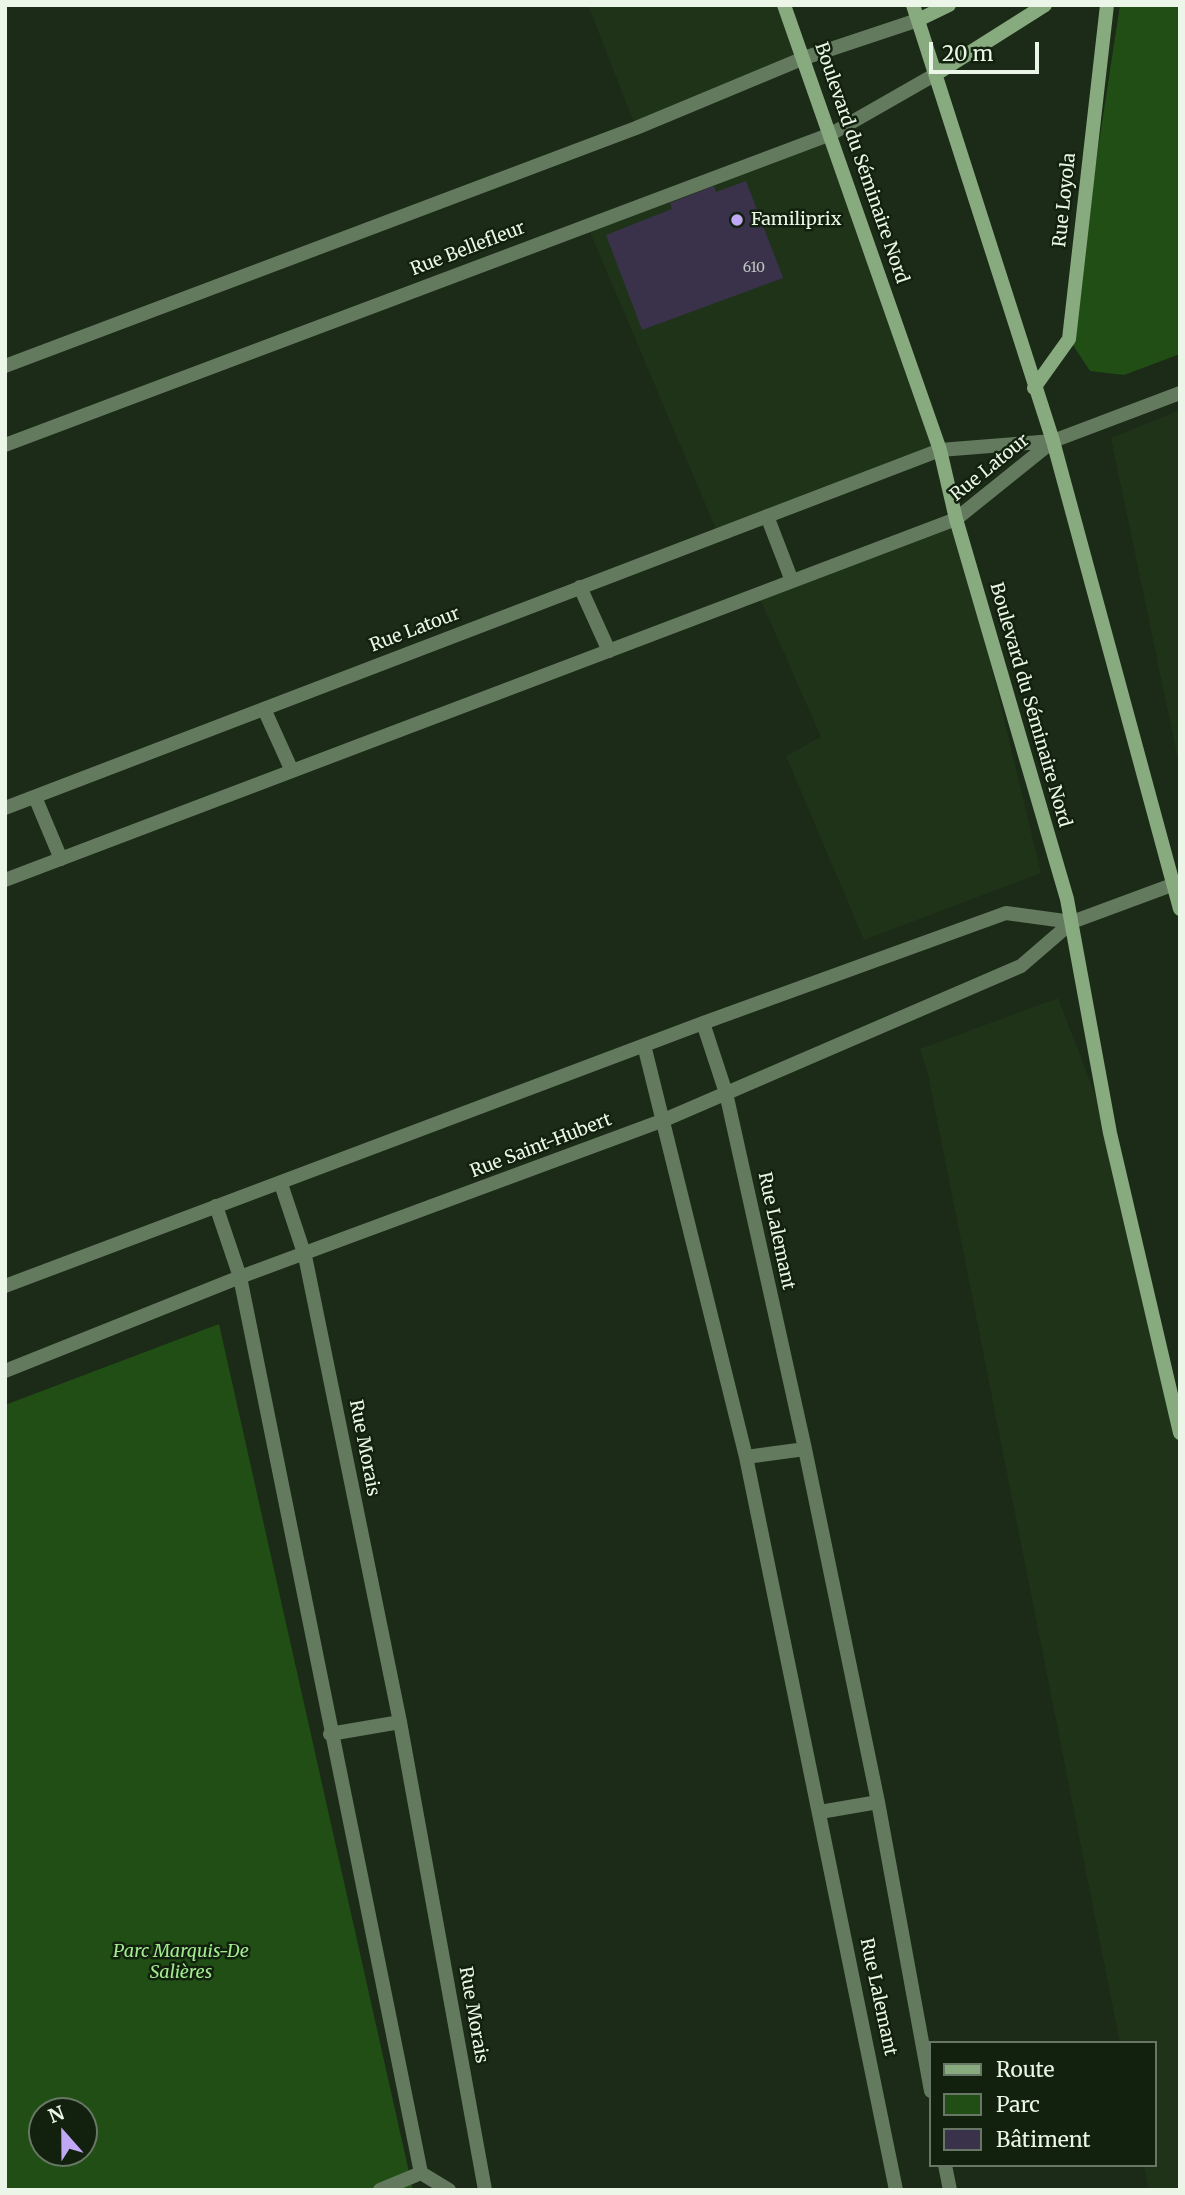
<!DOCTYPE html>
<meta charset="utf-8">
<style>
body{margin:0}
#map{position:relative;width:1185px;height:2195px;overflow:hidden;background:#1b2b17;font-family:Merriweather,serif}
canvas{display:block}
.frame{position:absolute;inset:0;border:7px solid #ebf6e8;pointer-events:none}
.legend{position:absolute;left:929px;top:2041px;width:228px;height:126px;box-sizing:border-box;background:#11210d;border:2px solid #687665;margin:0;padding:9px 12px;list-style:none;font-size:21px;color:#ebf6e8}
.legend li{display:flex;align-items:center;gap:14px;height:35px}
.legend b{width:35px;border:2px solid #687665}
.north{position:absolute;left:28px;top:2097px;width:70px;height:70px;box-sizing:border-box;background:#11210d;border:2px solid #687665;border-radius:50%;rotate:339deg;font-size:19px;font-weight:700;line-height:28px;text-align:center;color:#ebf6e8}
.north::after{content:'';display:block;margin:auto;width:24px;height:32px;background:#c0a8f4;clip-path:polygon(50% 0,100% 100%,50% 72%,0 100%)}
.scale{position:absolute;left:929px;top:42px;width:110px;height:32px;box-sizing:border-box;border:4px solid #ebf6e8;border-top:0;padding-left:9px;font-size:21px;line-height:24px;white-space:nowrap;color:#ebf6e8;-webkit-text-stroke:5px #11210d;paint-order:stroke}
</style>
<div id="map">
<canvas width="1185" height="2195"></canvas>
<div class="frame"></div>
<ul class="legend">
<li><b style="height:9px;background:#87aa7f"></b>Route</li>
<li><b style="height:19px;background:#214e15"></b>Parc</li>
<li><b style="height:19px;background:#39324a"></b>Bâtiment</li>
</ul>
<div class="north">N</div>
<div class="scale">20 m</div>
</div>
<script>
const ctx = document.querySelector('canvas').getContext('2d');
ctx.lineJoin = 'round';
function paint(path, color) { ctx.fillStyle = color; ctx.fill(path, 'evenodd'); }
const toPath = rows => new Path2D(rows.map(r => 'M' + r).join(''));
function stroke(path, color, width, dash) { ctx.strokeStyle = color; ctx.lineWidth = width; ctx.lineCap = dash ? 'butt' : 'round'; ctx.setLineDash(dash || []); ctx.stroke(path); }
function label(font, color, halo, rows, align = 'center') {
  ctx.font = font + ' Merriweather,serif'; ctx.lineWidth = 5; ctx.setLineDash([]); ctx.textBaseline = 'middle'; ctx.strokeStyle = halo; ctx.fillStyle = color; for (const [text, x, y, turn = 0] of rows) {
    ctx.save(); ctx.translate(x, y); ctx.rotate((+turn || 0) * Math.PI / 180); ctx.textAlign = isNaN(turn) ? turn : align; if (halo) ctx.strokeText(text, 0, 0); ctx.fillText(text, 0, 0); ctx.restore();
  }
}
paint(toPath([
 [588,5,784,5,804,58,636,128],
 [831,134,940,450,718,534,587,225],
 [1180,410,1180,769,1111,438],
 [956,519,1041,873,864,940,786,756,821,737,758,594],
 [1058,998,1110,1133,1180,1433,1180,2190,1149,2190,1144,2165,1155,2165,1155,2043,1120,2043,928,1074,920,1049]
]), '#1f3319');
paint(toPath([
 [1120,5,1180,5,1180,354,1124,375,1090,371,1069,339],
 [219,1324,413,2190,5,2190,5,1405],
 [42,2111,84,2111,84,2153,42,2153]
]), '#214e15');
paint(toPath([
 [746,181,783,278,642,330,606,235,672,209,670,203,714,186,716,192]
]), '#39324a');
stroke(toPath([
 [5,366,636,128,804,58,918,20],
 [5,445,831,134,936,74],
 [767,516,792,581],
 [580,587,609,651],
 [264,709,292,771],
 [35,797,61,859],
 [5,808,940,450,1053,441,1180,393],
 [5,880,956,519,1053,441],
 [703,1023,726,1093,805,1449,878,1802,931,2091],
 [644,1045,746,1457,896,2190],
 [281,1184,305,1256,400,1722,485,2190],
 [216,1206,240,1277,421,2173,380,2190],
 [5,1286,703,1023,1006,913,1072,922],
 [5,1371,240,1277,664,1120,1021,966,1072,922,1180,882],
 [746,1457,805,1449],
 [330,1734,400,1722],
 [820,1812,878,1802],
 [945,2165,950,2190],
 [421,2173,449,2190]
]), '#647a5f', 14);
stroke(toPath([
 [784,5,940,450,956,519,1067,899,1110,1133,1180,1433],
 [913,5,1053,441,1180,909],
 [918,20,949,5],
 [936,74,1045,5],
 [1034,388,1069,339,1107,5]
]), '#87aa7f', 14);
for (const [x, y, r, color] of [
 [737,220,7,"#c0a8f4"]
]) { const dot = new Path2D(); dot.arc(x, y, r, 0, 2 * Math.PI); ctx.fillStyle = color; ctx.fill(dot); stroke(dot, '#11210d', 2.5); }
label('14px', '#bec5c0', null, [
 ["610",754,268]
]);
label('18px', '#ebf6e8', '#11210d', [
 ["Boulevard du Séminaire Nord",861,163,71],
 ["Rue Loyola",1065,200,-84],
 ["Rue Bellefleur",468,249,-21],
 ["Rue Latour",990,468,-39],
 ["Rue Latour",415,630,-21],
 ["Boulevard du Séminaire Nord",1030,705,74],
 ["Rue Saint-Hubert",541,1146,-21],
 ["Rue Lalemant",776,1231,78],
 ["Rue Morais",364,1448,79],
 ["Rue Lalemant",878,1997,78],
 ["Rue Morais",473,2015,80]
]);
label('18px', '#ebf6e8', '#11210d', [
 ["Familiprix",751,220]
], 'left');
label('italic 18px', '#a3ea91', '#11210d', [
 ["Parc Marquis-De",181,1952],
 ["Salières",181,1973]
]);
</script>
